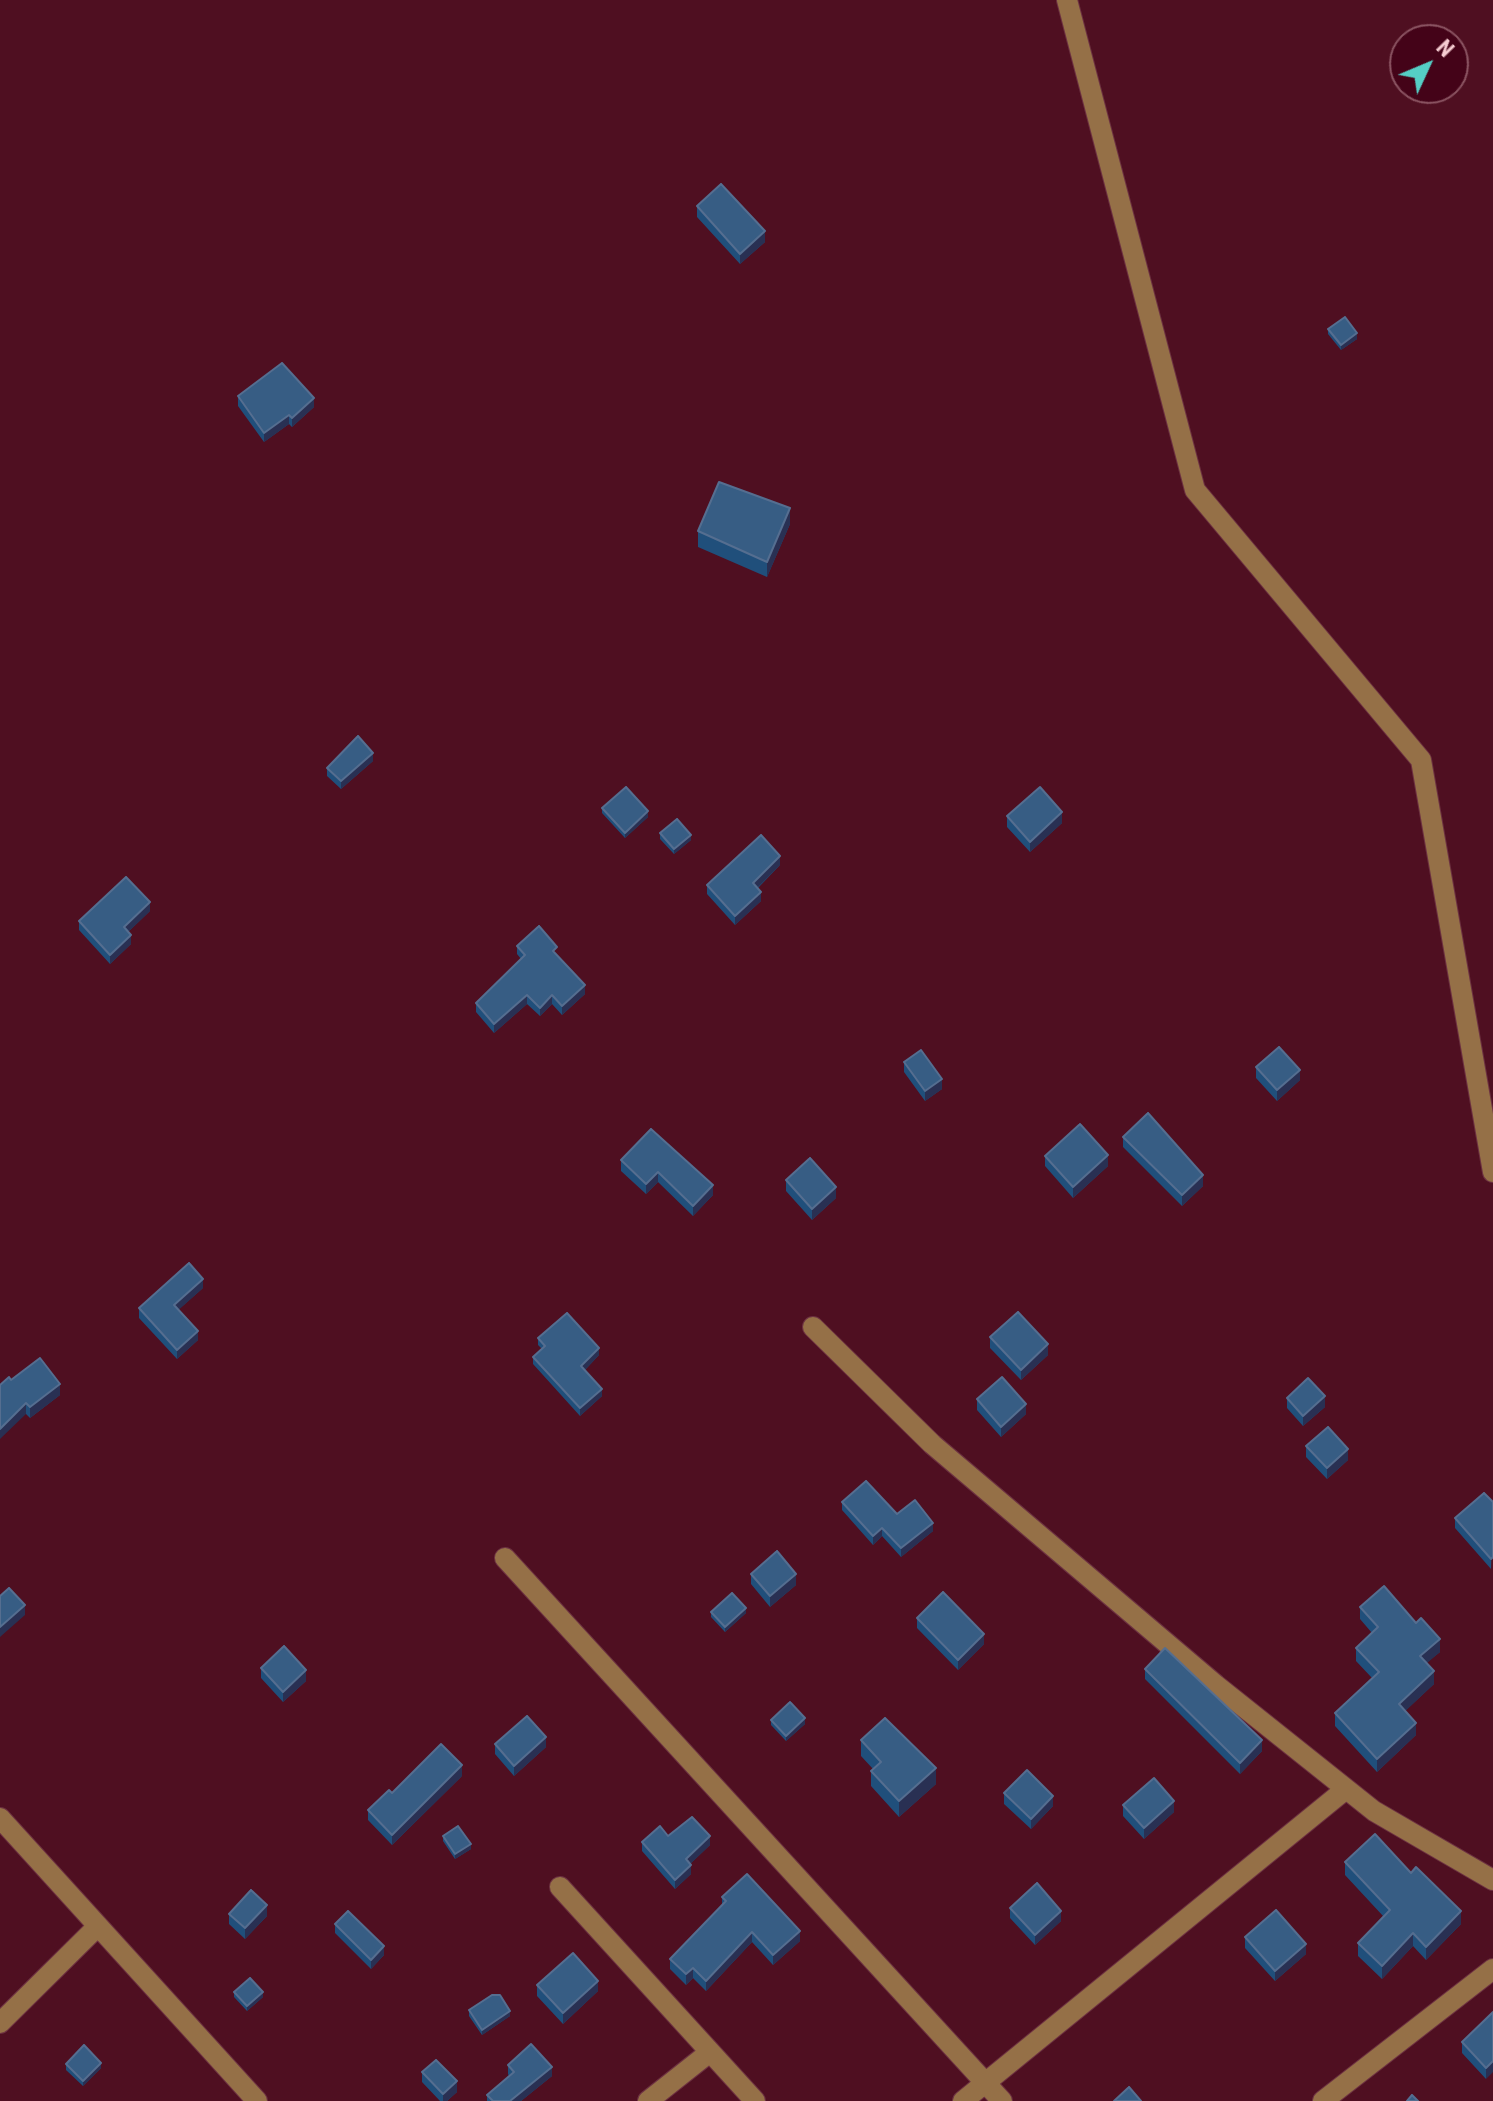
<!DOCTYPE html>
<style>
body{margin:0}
#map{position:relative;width:1493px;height:2101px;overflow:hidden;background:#4f0f21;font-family:"Roboto Condensed",sans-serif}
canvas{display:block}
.north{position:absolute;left:1389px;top:24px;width:80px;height:80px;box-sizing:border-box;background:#440318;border:2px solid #8b5462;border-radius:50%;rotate:46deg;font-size:22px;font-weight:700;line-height:32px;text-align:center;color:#f6cdd2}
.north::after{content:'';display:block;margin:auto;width:28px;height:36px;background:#55cec5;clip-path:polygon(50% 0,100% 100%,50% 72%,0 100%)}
</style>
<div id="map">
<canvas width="1493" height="2101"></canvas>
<div class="north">N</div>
</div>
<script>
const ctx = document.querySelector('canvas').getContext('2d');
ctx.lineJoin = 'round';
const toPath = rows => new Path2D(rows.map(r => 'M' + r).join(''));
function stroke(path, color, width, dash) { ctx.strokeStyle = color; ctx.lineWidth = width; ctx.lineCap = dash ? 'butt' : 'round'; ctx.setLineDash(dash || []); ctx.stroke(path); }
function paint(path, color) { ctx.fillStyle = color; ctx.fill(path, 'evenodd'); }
const minor = toPath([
 [1067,0,1195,490,1421,760,1493,1172],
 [813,1327,932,1444,1216,1685,1374,1811,1493,1880],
 [505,1558,1002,2101],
 [0,1818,257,2101],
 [560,1887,755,2101],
 [0,2023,98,1926],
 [648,2101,710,2052],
 [963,2101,1346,1789],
 [1323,2101,1493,1969]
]);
stroke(minor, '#6d3141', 22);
stroke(minor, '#957047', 20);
paint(toPath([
 [697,206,765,242,740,264,697,217],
 [1328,329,1357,339,1341,350,1328,334],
 [238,396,314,407,292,427,289,424,264,442,238,406],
 [790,524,767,577,698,547,698,531],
 [373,761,341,789,327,776,327,768],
 [602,808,648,817,625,838,602,813],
 [1007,816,1062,823,1030,852,1007,827],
 [660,833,691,840,674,854,660,839],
 [780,865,758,888,761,901,735,925,707,894,707,885],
 [150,911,128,932,131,944,110,964,79,930,79,921],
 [517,946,557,955,585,994,562,1015,552,1004,540,1016,527,1004,494,1033,476,1012,476,1003,521,959,517,954],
 [904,1062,942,1089,925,1101,904,1072],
 [1256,1067,1300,1080,1277,1101,1256,1078],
 [651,1129,713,1195,693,1216,658,1182,646,1194,621,1171,621,1160],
 [1123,1137,1203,1186,1182,1206,1123,1147],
 [1045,1156,1108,1166,1073,1198,1045,1166],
 [786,1180,836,1198,812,1220,786,1191],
 [203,1288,178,1310,198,1340,177,1359,139,1318,139,1308],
 [990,1337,1048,1355,1021,1380,990,1348],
 [538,1338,599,1355,585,1370,602,1396,580,1416,533,1364,533,1357,542,1349,538,1345],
 [11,1380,60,1395,30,1418,26,1414],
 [1287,1398,1325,1407,1303,1426,1287,1408],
 [977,1399,1026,1414,1001,1437,977,1410],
 [1306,1446,1348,1460,1327,1479,1306,1457],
 [842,1502,897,1514,933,1531,901,1557,882,1536,873,1545,842,1510],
 [1493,1502,1491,1569,1455,1528,1455,1518],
 [751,1574,796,1585,770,1607,751,1584],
 [1360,1607,1440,1652,1426,1663,1434,1684,1405,1711,1416,1735,1377,1772,1335,1726,1335,1713,1372,1678,1356,1661,1356,1648,1372,1633,1360,1619],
 [711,1612,746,1613,725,1632,711,1617],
 [917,1618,984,1644,958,1670,917,1628],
 [261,1668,306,1681,283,1702,261,1678],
 [1145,1669,1262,1751,1240,1774,1145,1679],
 [771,1720,805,1724,786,1741,771,1725],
 [861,1740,936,1784,899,1817,871,1786,871,1771,873,1769,861,1756],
 [495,1744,546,1747,514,1776,495,1754],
 [462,1776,392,1845,368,1820,368,1810],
 [1004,1793,1053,1806,1031,1829,1004,1804],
 [1123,1805,1174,1812,1144,1839,1123,1816],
 [443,1836,471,1849,455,1859,443,1841],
 [668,1836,710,1845,690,1864,691,1874,675,1889,642,1851,642,1842],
 [1345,1862,1411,1873,1461,1924,1426,1960,1413,1946,1382,1979,1358,1956,1358,1943,1383,1916,1345,1875],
 [722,1897,800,1941,773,1965,752,1942,706,1991,693,1978,686,1985,670,1969,670,1959,722,1905],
 [1010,1908,1061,1921,1035,1945,1010,1918],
 [229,1914,267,1916,245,1939,229,1924],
 [335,1924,384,1955,371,1969,335,1933],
 [1245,1937,1306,1954,1275,1981,1245,1948],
 [537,1985,598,1991,563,2024,537,1996],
 [234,1992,263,1997,247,2011,234,1997],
 [469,2010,510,2016,482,2035,469,2016],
 [1493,2012,1486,2079,1462,2053,1462,2042],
 [66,2064,101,2068,83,2086,66,2070],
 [508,2065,552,2076,521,2101,487,2101,487,2095,509,2076,508,2074],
 [422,2072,457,2092,447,2101,440,2101,422,2082]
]), '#204f7b');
paint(toPath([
 [765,231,765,242,740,264,740,254],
 [1357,333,1357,339,1341,350,1341,345],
 [314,398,314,407,292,427,292,418],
 [289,415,289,424,264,442,264,433],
 [790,508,790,524,767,577,767,562],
 [373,753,373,761,341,789,341,781],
 [648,811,648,817,625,838,625,833],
 [1062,812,1062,823,1030,852,1030,842],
 [691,835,691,840,674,854,674,849],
 [780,856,780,865,753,892,753,883],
 [761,892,761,901,735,925,735,916],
 [150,902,150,911,124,936,124,927],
 [131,935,131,944,110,964,110,955],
 [585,985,585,994,562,1015,562,1006],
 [527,995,527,1004,494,1033,494,1024],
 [552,995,552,1004,540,1016,540,1008],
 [1300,1070,1300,1080,1277,1101,1277,1090],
 [942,1079,942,1089,925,1101,925,1091],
 [1108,1155,1108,1166,1073,1198,1073,1187],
 [658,1172,658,1182,646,1194,646,1184],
 [1203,1175,1203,1186,1182,1206,1182,1195],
 [713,1185,713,1195,693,1216,693,1206],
 [836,1187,836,1198,812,1220,812,1209],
 [203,1279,203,1288,174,1314,174,1305],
 [198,1331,198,1340,177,1359,177,1350],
 [1048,1344,1048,1355,1021,1380,1021,1370],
 [599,1348,599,1355,581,1374,581,1366],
 [60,1384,60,1395,30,1418,30,1407],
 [602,1389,602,1396,580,1416,580,1408],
 [1325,1396,1325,1407,1303,1426,1303,1416],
 [26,1403,26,1414,0,1439,0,1429],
 [1026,1404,1026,1414,1001,1437,1001,1427],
 [1348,1449,1348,1460,1327,1479,1327,1468],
 [933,1523,933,1531,901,1557,901,1548],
 [882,1528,882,1536,873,1545,873,1536],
 [796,1574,796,1585,770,1607,770,1596],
 [25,1605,25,1615,0,1637,0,1627],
 [746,1608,746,1613,725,1632,725,1627],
 [984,1634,984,1644,958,1670,958,1660],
 [1440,1639,1440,1652,1420,1669,1420,1656],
 [306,1670,306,1681,283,1702,283,1692],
 [1434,1671,1434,1684,1399,1717,1399,1704],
 [805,1718,805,1724,786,1741,786,1736],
 [1416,1723,1416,1735,1377,1772,1377,1759],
 [546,1737,546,1747,514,1776,514,1766],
 [1262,1740,1262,1751,1240,1774,1240,1763],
 [462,1765,462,1776,392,1845,392,1835],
 [936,1768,936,1784,899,1817,899,1801],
 [1053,1796,1053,1806,1031,1829,1031,1819],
 [1174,1801,1174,1812,1144,1839,1144,1828],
 [710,1836,710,1845,686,1868,686,1859],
 [471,1844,471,1849,455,1859,455,1854],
 [691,1865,691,1874,675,1889,675,1880],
 [267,1905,267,1916,245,1939,245,1928],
 [1061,1911,1061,1921,1035,1945,1035,1935],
 [1461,1911,1461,1924,1426,1960,1426,1947],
 [800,1931,800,1941,773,1965,773,1955],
 [752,1932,752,1942,706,1991,706,1981],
 [1413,1933,1413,1946,1382,1979,1382,1966],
 [1306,1944,1306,1954,1275,1981,1275,1971],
 [384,1946,384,1955,371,1969,371,1960],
 [693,1968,693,1978,686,1985,686,1974],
 [598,1981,598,1991,563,2024,563,2013],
 [263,1992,263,1997,247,2011,247,2006],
 [510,2011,510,2016,482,2035,482,2030],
 [1493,2061,1493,2072,1486,2079,1486,2068],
 [101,2063,101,2068,83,2086,83,2081],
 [552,2067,552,2076,521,2101,510,2101],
 [457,2081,457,2092,447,2101,443,2101,443,2094]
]), '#293053');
const building = toPath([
 [721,184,765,231,740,254,697,206,721,184],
 [1345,317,1357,333,1341,345,1328,329,1345,317],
 [282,363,314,398,292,418,289,415,264,433,238,396,282,363],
 [719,482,790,508,767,562,698,531,719,482],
 [358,736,373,753,341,781,327,768,358,736],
 [626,787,648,811,625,833,602,808,626,787],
 [1040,787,1062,812,1030,842,1007,816,1040,787],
 [677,819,691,835,674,849,660,833,677,819],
 [761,835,780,856,753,883,761,892,735,916,707,885,761,835],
 [126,877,150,902,124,927,131,935,110,955,79,921,126,877],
 [539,926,557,947,553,951,585,985,562,1006,552,995,540,1008,527,995,494,1024,476,1003,525,955,517,946,539,926],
 [1279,1047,1300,1070,1277,1090,1256,1067,1279,1047],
 [921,1050,942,1079,925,1091,904,1062,921,1050],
 [1148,1113,1203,1175,1182,1195,1123,1137,1148,1113],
 [1080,1124,1108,1155,1073,1187,1045,1156,1080,1124],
 [651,1129,713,1185,693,1206,658,1172,646,1184,621,1160,651,1129],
 [810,1158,836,1187,812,1209,786,1180,810,1158],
 [189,1263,203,1279,174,1305,198,1331,177,1350,139,1308,189,1263],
 [1018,1312,1048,1344,1021,1370,990,1337,1018,1312],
 [567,1313,599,1348,581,1366,602,1389,580,1408,533,1357,545,1346,538,1338,567,1313],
 [40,1358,60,1384,30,1407,26,1403,0,1429,0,1385,9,1377,11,1380,40,1358],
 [1002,1377,1026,1404,1001,1427,977,1399,1002,1377],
 [1308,1378,1325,1396,1303,1416,1287,1398,1308,1378],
 [1328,1427,1348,1449,1327,1468,1306,1446,1328,1427],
 [866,1481,897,1514,915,1500,933,1523,901,1548,882,1528,873,1536,842,1502,866,1481],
 [1484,1493,1493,1502,1493,1557,1491,1559,1455,1518,1484,1493],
 [777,1551,796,1574,770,1596,751,1574,777,1551],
 [1384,1586,1416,1623,1421,1618,1440,1639,1420,1656,1434,1671,1399,1704,1416,1723,1377,1759,1335,1713,1379,1672,1356,1648,1378,1627,1360,1607,1384,1586],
 [9,1588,25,1605,0,1627,0,1596,9,1588],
 [943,1592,984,1634,958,1660,917,1618,943,1592],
 [732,1593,746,1608,725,1627,711,1612,732,1593],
 [284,1646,306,1670,283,1692,261,1668,284,1646],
 [1165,1648,1262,1740,1240,1763,1145,1669,1165,1648],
 [790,1702,805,1718,786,1736,771,1720,790,1702],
 [527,1716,546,1737,514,1766,495,1744,527,1716],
 [885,1718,936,1768,899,1801,871,1771,881,1762,861,1740,885,1718],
 [441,1744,462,1765,392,1835,368,1810,389,1790,392,1793,441,1744],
 [1027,1770,1053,1796,1031,1819,1004,1793,1027,1770],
 [1154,1778,1174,1801,1144,1828,1123,1805,1154,1778],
 [692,1817,710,1836,686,1859,691,1865,675,1880,642,1842,660,1826,668,1836,692,1817],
 [458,1826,471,1844,455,1854,443,1836,458,1826],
 [1375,1834,1411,1873,1416,1867,1461,1911,1426,1947,1413,1933,1382,1966,1358,1943,1390,1910,1345,1862,1375,1834],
 [747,1874,800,1931,773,1955,752,1932,706,1981,693,1968,686,1974,670,1959,726,1901,722,1897,747,1874],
 [1037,1883,1061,1911,1035,1935,1010,1908,1037,1883],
 [251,1890,267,1905,245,1928,229,1914,251,1890],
 [1276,1910,1306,1944,1275,1971,1245,1937,1276,1910],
 [348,1911,384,1946,371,1960,335,1924,348,1911],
 [573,1953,598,1981,563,2013,537,1985,573,1953],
 [250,1978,263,1992,247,2006,234,1992,250,1978],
 [492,1995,500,1995,510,2011,482,2030,469,2010,492,1995],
 [1493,2012,1493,2061,1486,2068,1462,2042,1493,2012],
 [531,2044,552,2067,510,2101,493,2101,487,2095,514,2072,508,2065,531,2044],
 [84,2045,101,2063,83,2081,66,2064,84,2045],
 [436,2060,457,2081,443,2094,422,2072,436,2060],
 [1129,2087,1141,2101,1114,2101,1129,2087],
 [1412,2095,1418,2101,1407,2101,1412,2095]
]);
paint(building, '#375d84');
stroke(building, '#556e90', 2);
</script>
